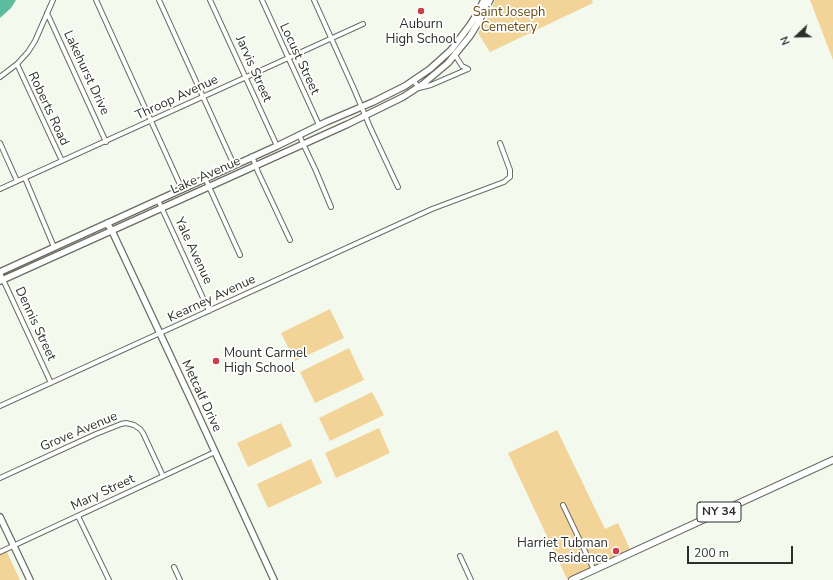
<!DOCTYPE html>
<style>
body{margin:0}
#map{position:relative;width:833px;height:580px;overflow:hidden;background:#f4f9ed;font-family:"Nunito Sans",sans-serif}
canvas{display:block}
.north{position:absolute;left:777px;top:16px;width:40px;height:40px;-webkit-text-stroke:3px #fff;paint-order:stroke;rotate:248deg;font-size:11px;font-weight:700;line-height:16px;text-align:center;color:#2d2f2a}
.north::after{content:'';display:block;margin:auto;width:14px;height:18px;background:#2d2f2a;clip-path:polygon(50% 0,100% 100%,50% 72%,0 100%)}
.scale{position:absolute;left:687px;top:546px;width:106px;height:18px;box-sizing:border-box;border:2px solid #2d2f2a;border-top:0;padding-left:5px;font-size:12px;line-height:14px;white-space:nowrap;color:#2d2f2a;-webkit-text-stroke:3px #fff;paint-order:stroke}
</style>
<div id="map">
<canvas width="833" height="580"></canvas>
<div class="north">N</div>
<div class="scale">200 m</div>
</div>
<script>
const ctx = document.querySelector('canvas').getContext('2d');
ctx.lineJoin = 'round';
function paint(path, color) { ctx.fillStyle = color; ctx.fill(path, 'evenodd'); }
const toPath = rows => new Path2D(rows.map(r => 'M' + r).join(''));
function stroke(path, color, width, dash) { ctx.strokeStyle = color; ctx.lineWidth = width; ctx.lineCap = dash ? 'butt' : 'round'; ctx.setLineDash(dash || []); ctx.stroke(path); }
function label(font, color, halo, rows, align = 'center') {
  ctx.font = font + ' "Nunito Sans",sans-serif'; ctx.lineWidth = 3.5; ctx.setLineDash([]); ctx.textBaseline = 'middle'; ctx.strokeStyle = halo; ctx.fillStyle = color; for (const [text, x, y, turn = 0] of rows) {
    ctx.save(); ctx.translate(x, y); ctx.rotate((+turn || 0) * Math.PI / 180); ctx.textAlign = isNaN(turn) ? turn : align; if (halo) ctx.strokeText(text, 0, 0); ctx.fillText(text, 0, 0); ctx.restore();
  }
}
paint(toPath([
 [495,0,592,0,593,3,490,52,478,33,490,13],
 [810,0,833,0,833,60],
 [330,309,344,338,295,361,281,333],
 [349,348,364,380,315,403,300,372],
 [372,392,384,415,330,441,319,418],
 [281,423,292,446,248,467,237,443],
 [379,428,390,453,336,478,325,453],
 [557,430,605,529,618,523,630,549,567,579,508,453],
 [311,459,322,483,268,508,257,484],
 [7,552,20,580,0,580,0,555]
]), '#f2d498');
paint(toPath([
 [0,0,16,0,11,8,0,18]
]), '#5bbd9e');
const street = toPath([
 [96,0,182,189],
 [159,0,234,165],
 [210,0,277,146],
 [262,0,319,125],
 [314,0,354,89,370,127,398,187],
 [47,13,106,142],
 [455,55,462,66,468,69],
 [17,64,62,161],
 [0,77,17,64,28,52,35,41,53,0],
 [414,81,419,88,431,85,468,69],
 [299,135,316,171,331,207],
 [0,143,17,181],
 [252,156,258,172,290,240],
 [25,178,54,247],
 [205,178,240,255],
 [0,189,363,24],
 [158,200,209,311],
 [0,273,51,383],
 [0,406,432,209,504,182,510,177,510,170,500,143],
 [0,478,96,434,121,424,126,423,134,425,140,429,143,433,163,476],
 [563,505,594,570],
 [78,516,109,580],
 [0,552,215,452],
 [460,556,471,580],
 [174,567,180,580]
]);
const secondary = toPath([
 [107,223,112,231,193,404,274,580],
 [0,272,277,146,326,122,373,102,405,86,430,69,451,50,470,25,477,14,484,0],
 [0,281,348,124,403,97,423,84,448,63,470,36,478,23,490,0],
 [0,517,30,580]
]);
const primary = toPath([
 [572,580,833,460]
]);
stroke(street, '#686d63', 6);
stroke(secondary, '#686d63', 8);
stroke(primary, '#686d63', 8);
stroke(street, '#fff', 4);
stroke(secondary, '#fff', 5.5);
stroke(primary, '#fff', 6);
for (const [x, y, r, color] of [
 [421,11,4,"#cc3c49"],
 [216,361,4,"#cc3c49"],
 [616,551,4,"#cc3c49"]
]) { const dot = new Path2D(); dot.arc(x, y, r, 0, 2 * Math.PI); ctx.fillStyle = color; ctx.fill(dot); stroke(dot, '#fff', 1.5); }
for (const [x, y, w] of [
 [719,512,44]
]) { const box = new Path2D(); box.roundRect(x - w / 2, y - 10, w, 20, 3); ctx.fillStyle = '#fff'; ctx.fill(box); stroke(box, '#2d2f2a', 1); }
label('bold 12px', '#2d2f2a', null, [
 ["NY 34",719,512]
]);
label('13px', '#644b0f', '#fff', [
 ["Saint Joseph",509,13],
 ["Cemetery",509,28]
]);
label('13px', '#2d2f2a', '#fff', [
 ["Auburn",421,25],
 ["High School",421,40],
 ["Mount Carmel",224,354,"left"],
 ["High School",224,369,"left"],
 ["Harriet Tubman",608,544,"right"],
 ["Residence",608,559,"right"]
]);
label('13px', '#2d2f2a', '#fff', [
 ["Locust Street",299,59,65],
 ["Jarvis Street",253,69,66],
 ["Lakehurst Drive",86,73,65],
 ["Throop Avenue",177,98,-25],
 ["Roberts Road",48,109,65],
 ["Lake Avenue",206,176,-24],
 ["Yale Avenue",193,251,65],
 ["Kearney Avenue",212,299,-25],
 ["Dennis Street",35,324,65],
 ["Metcalf Drive",201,396,65],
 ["Grove Avenue",79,432,-23],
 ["Mary Street",103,493,-25]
]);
</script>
